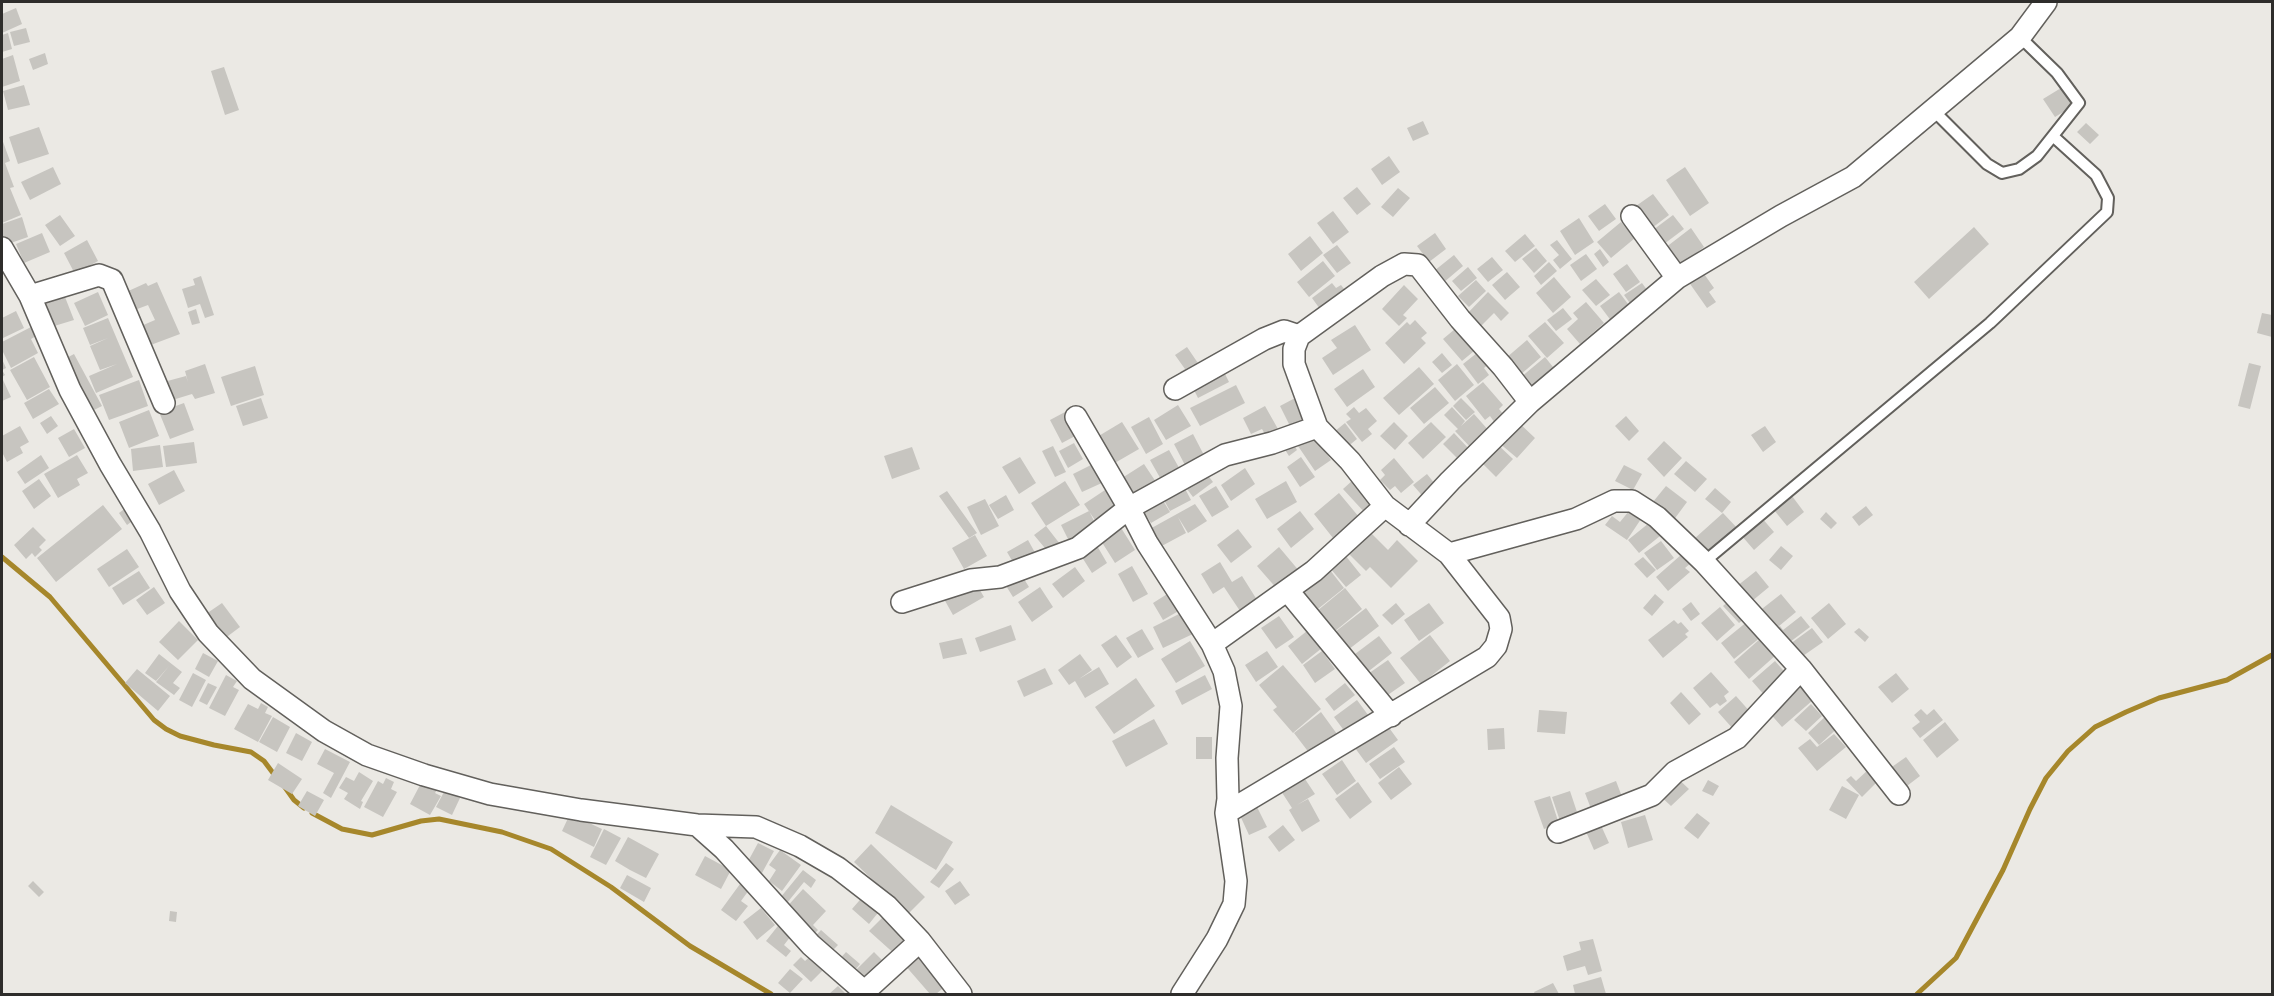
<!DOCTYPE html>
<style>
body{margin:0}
#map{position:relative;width:2274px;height:996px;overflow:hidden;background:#ebe9e4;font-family:Bitter,serif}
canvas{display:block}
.frame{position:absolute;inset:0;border:3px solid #2e2d2b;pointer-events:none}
</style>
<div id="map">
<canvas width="2274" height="996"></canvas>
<div class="frame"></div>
</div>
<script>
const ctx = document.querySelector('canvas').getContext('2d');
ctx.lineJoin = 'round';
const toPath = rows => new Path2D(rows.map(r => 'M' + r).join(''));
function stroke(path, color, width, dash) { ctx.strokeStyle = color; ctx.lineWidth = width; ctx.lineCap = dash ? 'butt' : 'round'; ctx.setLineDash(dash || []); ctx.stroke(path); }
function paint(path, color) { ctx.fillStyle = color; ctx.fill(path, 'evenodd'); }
stroke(toPath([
 [2,557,50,597,154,720,166,729,180,736,214,745,251,752,264,761,276,777],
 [284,786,294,800,304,808],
 [312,813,342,829,372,835,421,821,439,819,502,832,551,849,611,887,690,946,771,994],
 [1917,994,1956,958,2003,870,2030,809,2046,778,2068,751,2095,727,2126,712,2159,698,2227,680,2272,655]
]), '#a6872b', 5);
paint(toPath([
 [16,8,22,24,2,33,2,14],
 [26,28,30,42,14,46,10,32],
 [8,33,12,49,2,52,2,35],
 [45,53,48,64,33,70,29,59],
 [13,55,20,81,2,87,2,59],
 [224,67,239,110,225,115,211,71],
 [24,85,30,105,8,110,3,91],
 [2061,88,2073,106,2055,117,2043,99],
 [1423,121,1429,134,1413,141,1407,128],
 [2086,123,2099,135,2090,144,2077,132],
 [39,127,49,154,18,164,9,137],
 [2,139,10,161,5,163,14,187,10,188,21,215,2,223],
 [1389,156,1400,172,1382,185,1371,169],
 [53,167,61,184,30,200,21,182],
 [1685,167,1709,203,1690,216,1666,180],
 [1357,187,1371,204,1357,215,1343,198],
 [1398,188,1410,198,1393,217,1381,207],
 [1653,194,1669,215,1652,228,1636,206],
 [1605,204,1616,219,1599,231,1588,216],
 [1333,211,1349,232,1333,244,1317,223],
 [60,215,75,236,60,246,45,225],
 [1673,215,1684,229,1664,244,1653,230],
 [22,217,28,237,2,246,2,224],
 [1579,218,1594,242,1575,255,1560,231],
 [1621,222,1635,238,1611,258,1597,242],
 [1974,227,1989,244,1929,299,1914,282],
 [1691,228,1704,247,1679,266,1665,248],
 [42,233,50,252,24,263,16,244],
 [1435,233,1446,249,1429,262,1417,246],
 [1525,234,1535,246,1515,262,1505,251],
 [1310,236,1323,253,1301,271,1288,254],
 [87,240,98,261,75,274,64,253],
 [1557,240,1572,259,1560,269,1553,260,1559,255,1550,245],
 [1337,245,1351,263,1337,273,1323,255],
 [1536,248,1547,261,1534,273,1522,259],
 [1600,249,1609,262,1603,267,1594,254],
 [1586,254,1597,269,1581,281,1570,265],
 [1454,255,1463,266,1443,283,1434,271],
 [1492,257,1503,270,1488,282,1477,269],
 [1323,261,1335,276,1309,297,1297,282],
 [1549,262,1557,271,1541,285,1534,276],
 [1627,264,1640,282,1626,292,1613,274],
 [1468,267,1477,278,1461,291,1452,281],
 [1702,271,1714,288,1709,292,1716,302,1707,308,1688,281],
 [1507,272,1520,287,1505,300,1492,285],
 [201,276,214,315,205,318,200,304,188,308,182,289,195,285,193,279],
 [1554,277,1571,297,1553,313,1536,293],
 [1596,279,1610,295,1596,306,1582,290],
 [1476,280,1486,291,1469,307,1458,296],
 [157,282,180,334,148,346,141,326,155,320,148,305,132,311,124,293,146,283,148,286],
 [1332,283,1336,288,1341,285,1348,294,1325,316,1312,298],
 [1642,283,1650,294,1632,306,1624,295],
 [1404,285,1418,299,1403,315,1407,318,1399,326,1382,309],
 [98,292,108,315,85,326,74,303],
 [1488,292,1509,313,1501,321,1494,313,1477,330,1464,317],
 [1619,292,1631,308,1612,322,1600,306],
 [65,297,74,320,51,327,43,304],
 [1586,302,1604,323,1580,344,1567,329,1578,319,1573,313],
 [1563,308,1572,319,1556,331,1547,320],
 [196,309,200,323,192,325,188,312],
 [16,311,24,328,3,338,2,318],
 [2262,313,2272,315,2272,337,2257,333],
 [108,318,133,377,96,393,89,376,117,364,100,370,90,346,108,338,90,345,83,328],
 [1415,320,1427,333,1421,338,1426,343,1404,364,1385,343,1407,322,1410,325],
 [1545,322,1564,343,1547,358,1528,336],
 [1355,325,1371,350,1333,375,1322,358,1337,348,1331,340],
 [31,327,36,336,31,339,38,353,11,368,2,350,2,342],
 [1455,329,1459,334,1464,330,1474,340,1468,345,1474,351,1462,361,1443,339],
 [1527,340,1541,357,1520,375,1506,358],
 [1187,347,1202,369,1185,380,1180,372,1185,369,1175,355],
 [1482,349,1492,361,1484,368,1489,375,1478,384,1463,364],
 [1442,353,1452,365,1442,373,1432,362],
 [74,354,102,406,88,413,61,361],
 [34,357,50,387,27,400,10,370],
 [1545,357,1557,372,1532,392,1520,378],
 [2,359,6,368,2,370,5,375,2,377],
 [2249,363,2261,366,2250,409,2238,406],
 [205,364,215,393,195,399,192,394,166,402,160,383,186,376,188,382,185,371],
 [1457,364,1474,385,1455,401,1438,380],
 [255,366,264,395,231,406,221,377],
 [1221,366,1229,382,1198,398,1190,382],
 [1419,367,1434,384,1399,415,1383,398],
 [1363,369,1375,387,1347,407,1334,389],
 [3,380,11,397,2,401,2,381],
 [139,380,148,406,109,420,99,395],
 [1483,382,1503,405,1499,409,1504,415,1495,423,1490,416,1485,420,1466,396],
 [1236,385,1245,403,1200,426,1190,408],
 [1435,387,1449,403,1424,424,1410,408],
 [49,389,59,404,33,419,24,403],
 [1297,397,1309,421,1292,430,1280,406],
 [261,398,268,418,243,426,236,406],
 [1461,398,1475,412,1466,420,1453,406],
 [184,403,194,430,170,439,159,412],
 [1178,405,1191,426,1166,440,1154,420],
 [1265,406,1278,429,1266,436,1262,429,1251,434,1243,418],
 [1354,407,1359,413,1366,408,1377,421,1368,429,1372,434,1362,442,1346,422,1351,419,1346,414],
 [1452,407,1465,421,1461,426,1474,414,1490,432,1472,449,1455,431,1458,429,1444,415],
 [149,410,159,436,129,448,119,422],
 [1065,412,1077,435,1062,443,1050,420],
 [51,416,58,426,47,434,40,423],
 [1626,416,1639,431,1629,441,1615,426],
 [1149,417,1163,444,1146,454,1131,427],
 [1517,421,1535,438,1517,458,1498,442],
 [1122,422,1139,449,1113,464,1097,437],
 [1394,422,1408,436,1395,450,1380,436],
 [1431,422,1446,437,1423,459,1408,443],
 [1345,423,1357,439,1346,448,1334,432],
 [20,426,29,442,20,447,23,453,7,462,2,452,2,436],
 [1765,426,1776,442,1763,452,1751,435],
 [74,429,85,448,69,457,58,438],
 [1454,433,1470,450,1459,460,1443,444],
 [1193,434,1206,459,1187,469,1174,444],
 [1314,435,1331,460,1315,471,1298,446],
 [1290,439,1297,450,1289,456,1282,445],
 [1664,441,1682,458,1664,477,1647,459],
 [194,442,197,463,166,467,163,446],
 [1074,443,1083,459,1068,468,1059,451],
 [1496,443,1513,459,1496,477,1479,460],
 [160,445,163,467,133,471,131,449],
 [1053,446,1066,472,1055,477,1042,451],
 [912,447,920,469,892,479,884,456],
 [1169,450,1182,473,1163,483,1150,460],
 [41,455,49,468,25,484,17,472],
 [77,455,88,473,77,479,80,485,58,498,44,474],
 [1020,457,1036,483,1019,494,1002,467],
 [1301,457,1315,477,1300,487,1287,467],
 [1394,458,1414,482,1401,493,1395,486,1390,490,1380,480,1385,475,1381,470],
 [1686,461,1707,479,1695,492,1674,474],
 [1095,463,1104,482,1082,492,1073,474],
 [1144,464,1158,485,1135,499,1122,478],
 [1624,465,1642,474,1633,490,1615,481],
 [1245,468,1255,484,1231,501,1221,485],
 [174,470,185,491,159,505,148,484],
 [1204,470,1213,482,1193,497,1184,485],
 [1427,474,1439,489,1426,500,1413,485],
 [39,479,51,496,34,509,22,491],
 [1353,480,1376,505,1366,514,1343,489],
 [1065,481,1080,505,1046,526,1031,503],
 [1286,481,1297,502,1267,519,1255,499],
 [1182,483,1191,500,1170,511,1160,493],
 [1216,486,1229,507,1212,517,1199,496],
 [1666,486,1687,502,1670,525,1648,508],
 [1108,488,1121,508,1097,523,1084,504],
 [1715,488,1731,502,1722,513,1705,499],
 [947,491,977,533,969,538,939,496],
 [1339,493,1359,517,1333,538,1314,514],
 [1159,494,1170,512,1151,523,1140,506],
 [1006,495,1014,510,998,519,989,505],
 [1792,496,1804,512,1787,526,1774,510],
 [985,499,999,526,981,535,967,507],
 [1195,504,1207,521,1188,533,1178,517,1186,533,1158,548,1148,530],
 [103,505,122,529,56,582,37,558],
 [1866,506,1873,515,1859,526,1852,517],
 [127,507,135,519,127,525,119,513],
 [1089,511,1097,527,1069,541,1061,525],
 [1300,511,1314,529,1291,548,1277,529],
 [1629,511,1641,519,1627,540,1605,525,1612,516,1620,522],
 [1826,512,1837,523,1831,529,1820,519],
 [1723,513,1739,530,1710,556,1694,539],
 [1761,517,1774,532,1754,550,1741,535],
 [1118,523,1135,550,1115,563,1098,536],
 [1649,523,1660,536,1639,553,1628,540],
 [1046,526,1060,544,1049,553,1034,535],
 [33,527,46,540,39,547,42,550,35,557,32,553,26,559,14,545],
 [1238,529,1252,547,1231,563,1217,545],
 [1368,530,1388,550,1397,540,1418,561,1391,588,1370,567,1366,571,1346,551],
 [975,535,987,556,964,569,952,548],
 [1028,540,1038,558,1017,569,1007,552],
 [1661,541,1674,558,1657,570,1644,553],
 [1096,544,1107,563,1092,573,1080,554],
 [1781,546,1793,556,1781,570,1769,560],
 [1279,547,1300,572,1278,590,1257,566],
 [127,549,139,567,109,587,97,569],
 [1682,554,1691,563,1685,568,1690,572,1668,591,1656,577],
 [1345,555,1361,575,1346,587,1330,568],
 [1643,557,1656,570,1647,578,1634,564],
 [1220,562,1232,582,1242,576,1259,603,1242,614,1224,587,1213,594,1201,574],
 [1326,565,1344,588,1313,613,1295,590],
 [1132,566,1148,594,1133,602,1118,574],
 [1075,567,1085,581,1063,598,1052,584],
 [139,571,150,588,123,605,112,588],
 [1019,571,1029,587,1013,597,1003,581],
 [1756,571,1769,587,1746,606,1732,590],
 [975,582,984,597,953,615,944,599],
 [154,587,165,603,147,615,136,600],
 [1040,587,1053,607,1032,622,1018,602],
 [1345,588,1362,609,1334,632,1317,611],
 [1172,591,1182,609,1163,620,1153,603],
 [1655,594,1664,602,1652,616,1643,608],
 [1781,594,1796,612,1773,631,1758,612],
 [1731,599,1746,617,1739,623,1723,606],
 [1691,602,1700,614,1691,621,1682,609],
 [222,603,240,627,224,639,206,614],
 [1396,603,1405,614,1392,625,1382,615],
 [1429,603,1444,623,1419,641,1404,620],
 [1829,603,1846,624,1828,639,1811,618],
 [1720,607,1735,625,1717,641,1701,623],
 [1366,608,1379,626,1344,653,1331,635],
 [1185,611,1195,633,1163,648,1153,627],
 [1279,616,1294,637,1276,649,1261,628],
 [1801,616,1810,627,1786,645,1774,631,1780,626,1783,630],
 [1674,620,1678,624,1681,622,1689,631,1685,634,1688,637,1663,658,1648,640],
 [179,621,198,640,178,660,159,642],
 [1748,621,1761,637,1734,659,1721,643],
 [1011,625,1016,640,980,652,975,638],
 [1812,628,1823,642,1800,658,1790,644],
 [1859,628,1869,637,1865,642,1854,632],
 [1142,629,1154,649,1138,658,1126,638],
 [1307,631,1322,648,1302,664,1288,646],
 [1116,635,1132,657,1117,668,1101,645],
 [1430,635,1450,661,1421,684,1400,658],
 [1379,636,1392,653,1365,674,1351,657],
 [962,638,967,654,943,659,939,643],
 [1761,638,1776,655,1749,679,1734,662],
 [1190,641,1205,666,1176,683,1161,659],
 [1267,651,1278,667,1256,682,1245,665],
 [1322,651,1335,669,1315,683,1303,665],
 [203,653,218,661,209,677,195,669],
 [159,654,182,672,173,683,180,688,174,695,156,682,169,666,156,681,145,673],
 [1080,654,1092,670,1079,679,1099,667,1109,684,1085,698,1075,681,1069,685,1058,670],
 [1388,660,1405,683,1382,699,1365,676],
 [1775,661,1789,677,1766,697,1752,681],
 [1283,665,1321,709,1293,733,1273,710,1277,707,1259,685],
 [1045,668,1053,684,1024,697,1017,681],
 [137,669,170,696,158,711,125,683],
 [1711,672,1729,692,1724,696,1727,701,1720,706,1717,703,1710,708,1693,688],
 [193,673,206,680,192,707,179,700],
 [1896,673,1909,689,1892,703,1878,687],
 [226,675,237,681,233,687,239,690,225,716,209,708],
 [1205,675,1212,689,1182,705,1175,691],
 [1136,678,1155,706,1114,734,1095,707],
 [208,683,217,687,207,705,199,701],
 [1345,683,1355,695,1334,711,1325,699],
 [1801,687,1813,700,1782,727,1767,710,1782,704],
 [1681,692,1701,714,1689,725,1670,703],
 [1736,696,1752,714,1734,730,1718,712],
 [1357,700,1371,719,1348,736,1334,717],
 [261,703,268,707,265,713,272,716,258,742,234,729,248,704,258,709],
 [1811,704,1822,716,1806,731,1794,720],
 [1921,709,1927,715,1934,709,1943,720,1920,738,1912,728,1920,722,1914,715],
 [1539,710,1567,712,1565,734,1537,732],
 [1321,712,1337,734,1310,754,1294,733],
 [1830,712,1842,724,1819,745,1808,733],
 [273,717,290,727,277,752,259,742],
 [1154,719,1168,744,1126,767,1112,741],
 [1945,722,1959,740,1937,758,1923,740],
 [1387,725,1398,740,1366,763,1355,748],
 [1504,728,1505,749,1488,750,1487,729],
 [296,733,312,742,302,761,286,753],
 [1834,734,1846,747,1817,771,1798,748,1810,739,1817,747],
 [1196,737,1212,737,1212,759,1196,759],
 [1394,747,1405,762,1380,779,1369,764],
 [325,749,350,762,331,798,323,793,334,773,317,764],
 [1906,757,1920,776,1903,789,1889,769],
 [1342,760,1356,781,1337,795,1322,774],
 [278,763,302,779,292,794,268,780],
 [1399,767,1412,784,1391,800,1378,783],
 [1869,769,1879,780,1862,797,1846,780,1851,776,1856,781],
 [359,772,373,781,361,801,363,802,360,809,344,799,348,793,339,788,346,777,354,781],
 [1674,775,1689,789,1671,806,1657,793],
 [1303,776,1315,794,1297,805,1308,799,1320,821,1302,832,1289,810,1292,808,1281,791],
 [386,778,394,782,391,789,397,792,383,817,364,807,378,781,383,784],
 [1708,780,1719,786,1713,796,1702,791],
 [1616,781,1624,802,1593,814,1585,793],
 [428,782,438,788,435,793,441,796,430,815,410,804,420,785,425,787],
 [1358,782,1372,802,1350,819,1335,799],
 [1842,786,1859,795,1846,819,1829,810],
 [445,790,460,798,452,815,436,807],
 [307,791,324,800,315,816,298,806],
 [1570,791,1578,815,1560,821,1552,797],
 [1550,796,1559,824,1544,829,1534,801],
 [1255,803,1267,827,1249,835,1238,811],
 [891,805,953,842,936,870,875,833],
 [1697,813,1710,823,1698,839,1684,828],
 [570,814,602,829,594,847,562,831],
 [1645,815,1653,840,1628,848,1621,822],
 [1599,821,1609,843,1594,850,1584,827],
 [1283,825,1295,840,1279,852,1268,837],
 [604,829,621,838,606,865,590,857],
 [628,837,659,854,646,878,630,870,634,863,630,870,615,861],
 [758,843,774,851,762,873,746,865],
 [871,844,925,897,908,914,854,862],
 [780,850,801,865,782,891,769,881,776,870,769,865],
 [705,856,731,870,721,889,695,875],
 [946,863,954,869,939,888,930,882],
 [803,870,816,880,811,888,804,882,787,903,780,898],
 [627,875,651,888,644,902,620,888],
 [33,881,44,892,39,897,28,886],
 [960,881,970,895,955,905,945,891],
 [740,884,749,890,741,901,748,906,736,921,721,910],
 [803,889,826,911,813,925,818,930,812,936,784,910],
 [865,894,881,909,869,924,852,909],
 [761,908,775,925,757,940,743,922],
 [170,911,177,912,176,922,169,921],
 [886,914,914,940,898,957,869,931],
 [781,922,794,932,784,945,791,951,786,957,766,941],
 [821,930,838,945,827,956,811,941],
 [1593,939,1602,971,1588,975,1585,966,1567,971,1563,956,1581,950,1579,942],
 [919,950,948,984,936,994,930,994,903,963],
 [846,952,860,964,851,975,837,962],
 [874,952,887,965,868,985,854,972],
 [813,954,826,967,811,982,793,965,801,957,805,961],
 [790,969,803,979,790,993,778,983],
 [1601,977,1606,994,1575,994,1573,985],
 [1553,983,1559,994,1535,994,1534,992],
 [838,986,846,994,829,994]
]), '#c7c5c0');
const service = toPath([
 [1933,110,1987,164,2002,173,2019,169,2037,156,2079,103,2057,73,2020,37],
 [1704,562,1990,323,2107,212,2108,198,2096,175,2054,137]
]);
const minor = toPath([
 [1632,216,1677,278],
 [2,248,30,296,70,390,110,464,150,531,180,591,208,633,252,679,324,731,367,755,424,775,490,794,581,810,697,825,756,827,800,846,838,868,887,906,920,941,961,994],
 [30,296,99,275,112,280,164,403],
 [1175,389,1264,339,1284,331,1299,336],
 [1409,525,1450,481,1530,402,1677,278,1781,216,1853,177,2020,37,2046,2],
 [1449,554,1576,519,1614,501,1632,501,1657,517,1704,562,1801,669,1899,794],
 [1288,591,1391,716],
 [902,602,971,580,1000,577,1078,548,1129,508,1076,417],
 [1212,644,1314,571,1385,506],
 [1226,813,1487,657,1496,646,1501,629,1499,618,1449,554,1385,506,1350,461,1317,427,1294,364,1294,349,1299,336,1382,276,1404,264,1418,265,1460,319,1503,367,1530,402],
 [697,825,724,849,811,945,867,994],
 [1558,832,1652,795,1675,772,1737,738,1801,669],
 [864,992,920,941],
 [1182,994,1217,939,1234,904,1236,881,1226,813,1228,799,1227,758,1231,706,1224,671,1212,644,1147,543,1129,508,1225,455,1272,443,1317,427]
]);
stroke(service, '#62605c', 14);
stroke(minor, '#62605c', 24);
stroke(service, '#fff', 10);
stroke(minor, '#fff', 21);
</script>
